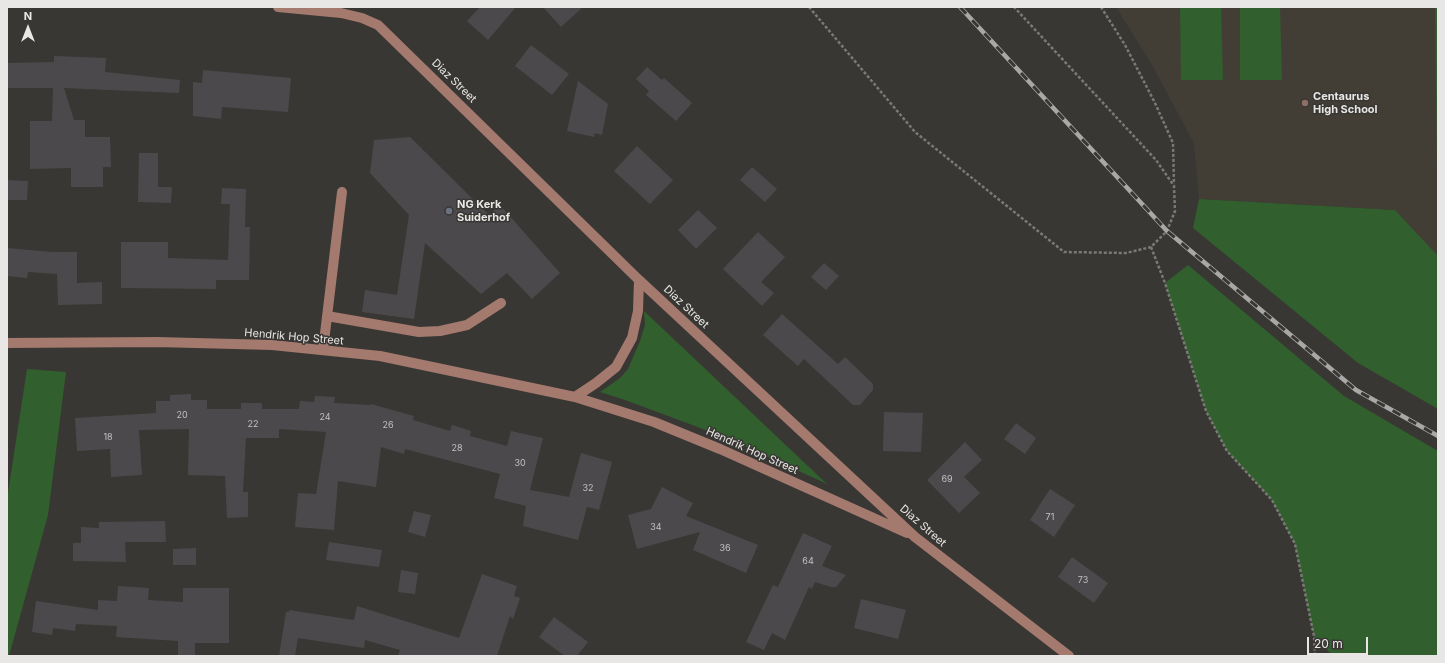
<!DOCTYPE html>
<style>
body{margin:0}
#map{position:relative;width:1445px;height:663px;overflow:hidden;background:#393734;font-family:Inter,sans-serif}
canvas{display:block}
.frame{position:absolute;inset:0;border:8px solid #e8e7e5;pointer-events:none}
.north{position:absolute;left:8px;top:8px;width:40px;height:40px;-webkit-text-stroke:3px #393734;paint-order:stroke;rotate:0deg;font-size:11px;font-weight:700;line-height:16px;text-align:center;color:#e8e7e5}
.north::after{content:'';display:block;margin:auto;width:14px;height:18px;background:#e8e7e5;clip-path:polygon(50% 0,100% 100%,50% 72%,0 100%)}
.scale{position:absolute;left:1307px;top:637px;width:61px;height:18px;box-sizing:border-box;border:2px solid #e8e7e5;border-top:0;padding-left:5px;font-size:12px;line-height:14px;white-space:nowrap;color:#e8e7e5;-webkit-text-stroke:3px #393734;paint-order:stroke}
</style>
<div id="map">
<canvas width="1445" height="663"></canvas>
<div class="frame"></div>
<div class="north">N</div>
<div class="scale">20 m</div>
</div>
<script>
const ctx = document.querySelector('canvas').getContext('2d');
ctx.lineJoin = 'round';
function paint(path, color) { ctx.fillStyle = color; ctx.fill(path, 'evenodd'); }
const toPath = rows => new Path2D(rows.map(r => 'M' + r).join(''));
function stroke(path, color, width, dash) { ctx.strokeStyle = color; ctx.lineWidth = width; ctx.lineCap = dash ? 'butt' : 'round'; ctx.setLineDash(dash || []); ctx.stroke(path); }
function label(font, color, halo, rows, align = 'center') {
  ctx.font = font + ' Inter,sans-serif'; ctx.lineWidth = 3; ctx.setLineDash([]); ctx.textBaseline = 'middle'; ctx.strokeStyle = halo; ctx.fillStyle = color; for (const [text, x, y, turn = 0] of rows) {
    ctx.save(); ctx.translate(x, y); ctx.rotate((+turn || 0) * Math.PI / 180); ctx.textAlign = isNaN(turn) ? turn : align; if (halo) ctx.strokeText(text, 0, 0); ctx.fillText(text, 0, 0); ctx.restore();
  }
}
paint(toPath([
 [1116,7,1438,7,1438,256,1395,210,1199,199,1194,143,1151,63]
]), '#433e35');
paint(toPath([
 [1180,7,1221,7,1223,80,1181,80],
 [1240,7,1280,7,1282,80,1240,80],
 [1435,7,1438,7,1438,171,1437,171],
 [1199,199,1395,210,1438,256,1438,409,1358,363,1193,228],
 [1188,265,1344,396,1438,451,1438,656,1336,656,1332,655,1314,636,1295,544,1272,500,1227,451,1206,411,1165,283],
 [644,311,827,484,738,443,695,426,625,400,600,392,620,378,628,369,640,341,645,325],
 [27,369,66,372,48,515,9,656,7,656,7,499]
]), '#315f2d');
paint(toPath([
 [480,7,516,7,488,40,467,21],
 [543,7,583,7,561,27],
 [531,45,569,74,552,95,515,66],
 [54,56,106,58,105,72,180,80,179,93,64,88,74,120,85,120,85,137,110,137,111,167,103,167,103,187,71,187,71,168,30,169,30,121,52,121,53,88,7,88,7,63,54,62],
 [647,67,662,80,664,78,692,103,676,121,646,95,649,91,636,79],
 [203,70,291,78,288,112,222,107,221,119,193,116,193,82,202,83],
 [578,81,608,104,602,135,595,133,594,137,567,131],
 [410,137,489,215,500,205,560,273,532,299,507,273,481,294,425,243,414,319,362,312,365,290,397,295,409,215,370,173,374,140],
 [637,146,673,180,650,204,614,171],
 [139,153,158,153,158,187,172,187,171,203,138,202],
 [752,167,777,189,765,202,740,180],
 [7,180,28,181,27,200,7,200],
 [222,188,246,189,245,227,250,227,249,280,216,280,216,289,121,288,121,242,168,242,168,258,228,260,230,204,221,204],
 [698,210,717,228,696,249,678,230],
 [758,232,785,257,761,282,774,293,762,306,723,269],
 [7,248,52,252,77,252,77,283,102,282,102,304,58,305,57,274,28,272,27,278,7,276],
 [824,263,839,276,826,290,811,277],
 [782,314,838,364,845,357,873,384,873,390,860,405,853,405,804,359,798,366,763,335],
 [191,394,191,400,207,400,207,409,241,409,241,403,262,403,262,409,299,409,300,401,314,402,315,396,335,397,334,403,371,405,371,404,414,416,413,420,450,431,452,425,471,431,470,436,507,446,511,431,543,438,530,490,569,497,581,453,612,462,599,510,587,507,578,540,523,526,526,506,494,498,500,474,405,449,404,454,381,447,376,487,338,481,334,530,295,527,298,493,316,494,326,432,279,429,279,438,246,438,243,492,248,492,248,517,227,518,225,476,188,475,189,429,139,430,142,475,111,477,110,449,77,451,75,418,156,413,156,401,170,401,170,395],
 [884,412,923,413,921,452,883,451],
 [1016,423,1036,438,1025,454,1004,439],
 [965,442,982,460,964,477,980,493,959,513,927,480],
 [662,487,693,503,686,516,758,545,746,573,693,550,700,532,637,549,628,515,651,509],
 [1050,489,1075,505,1054,537,1030,520],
 [414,511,431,515,425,537,408,532],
 [165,521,166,542,125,542,126,562,73,561,73,543,81,543,81,527,99,528,99,522],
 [803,533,832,546,822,566,846,575,836,587,831,587,815,582,812,589,809,587,785,640,772,633,764,650,746,642,773,585,778,587],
 [329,542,382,550,379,567,326,560],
 [196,548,196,565,173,565,173,549],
 [1072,557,1108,583,1094,603,1058,577],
 [401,570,418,573,415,594,398,592],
 [482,574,517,586,514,596,520,598,513,619,510,616,497,656,398,656,400,650,365,640,364,648,298,638,295,656,279,656,286,612,289,612,289,610,354,620,357,606,459,638],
 [118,586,149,588,148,600,183,602,183,588,229,588,229,643,195,643,195,656,178,656,178,641,116,637,117,626,76,624,75,631,53,628,52,635,32,632,36,601,98,610,98,600,117,601],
 [861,599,906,610,898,639,854,628],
 [554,617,588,642,577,656,565,656,539,637]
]), '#4c494c');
stroke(toPath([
 [809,7,915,132,1064,252,1126,253,1151,247,1167,231,1175,211,1174,186,1156,160,1014,7],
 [1101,7,1125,45,1155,103,1173,143,1174,184],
 [1151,247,1165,283,1206,411,1227,451,1272,500,1295,544,1314,636,1315,656]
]), '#7b7977', 2.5, [3, 2]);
stroke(toPath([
 [278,7,341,13,362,18,378,25,639,280,915,537,1069,656],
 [327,316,419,332,440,331,467,325,501,303],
 [7,343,157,342,272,345,380,356,575,397,654,422,720,449,907,533],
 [323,350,342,192],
 [575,397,596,383,616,367,632,338,638,311,639,280]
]), '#a4796e', 10);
const rail = toPath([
 [960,7,1167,231,1356,390,1438,436]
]);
stroke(rail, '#a9a8a6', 4.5);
stroke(rail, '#393734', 3, [9]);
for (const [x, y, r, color] of [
 [1305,103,4,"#8d6e63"],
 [449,211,4,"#6b7280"]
]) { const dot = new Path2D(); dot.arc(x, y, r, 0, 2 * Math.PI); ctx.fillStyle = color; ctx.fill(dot); stroke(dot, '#393734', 1.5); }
label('9px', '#c1c0bf', null, [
 ["20",182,415],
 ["24",325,417],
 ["22",253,424],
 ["26",388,425],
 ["18",108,437],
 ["28",457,448],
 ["30",520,463],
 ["69",947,479],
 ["32",588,488],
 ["71",1050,517],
 ["34",656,527],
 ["36",725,548],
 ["64",808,561],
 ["73",1083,580]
]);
label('11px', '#e8e7e5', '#393734', [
 ["Diaz Street",454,81,44],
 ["Diaz Street",686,307,43],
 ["Hendrik Hop Street",294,337,5],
 ["Hendrik Hop Street",752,451,24],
 ["Diaz Street",923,526,41]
]);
label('bold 11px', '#e8e7e5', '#393734', [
 ["Centaurus",1313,97],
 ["High School",1313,110],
 ["NG Kerk",457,205],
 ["Suiderhof",457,218]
], 'left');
</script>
